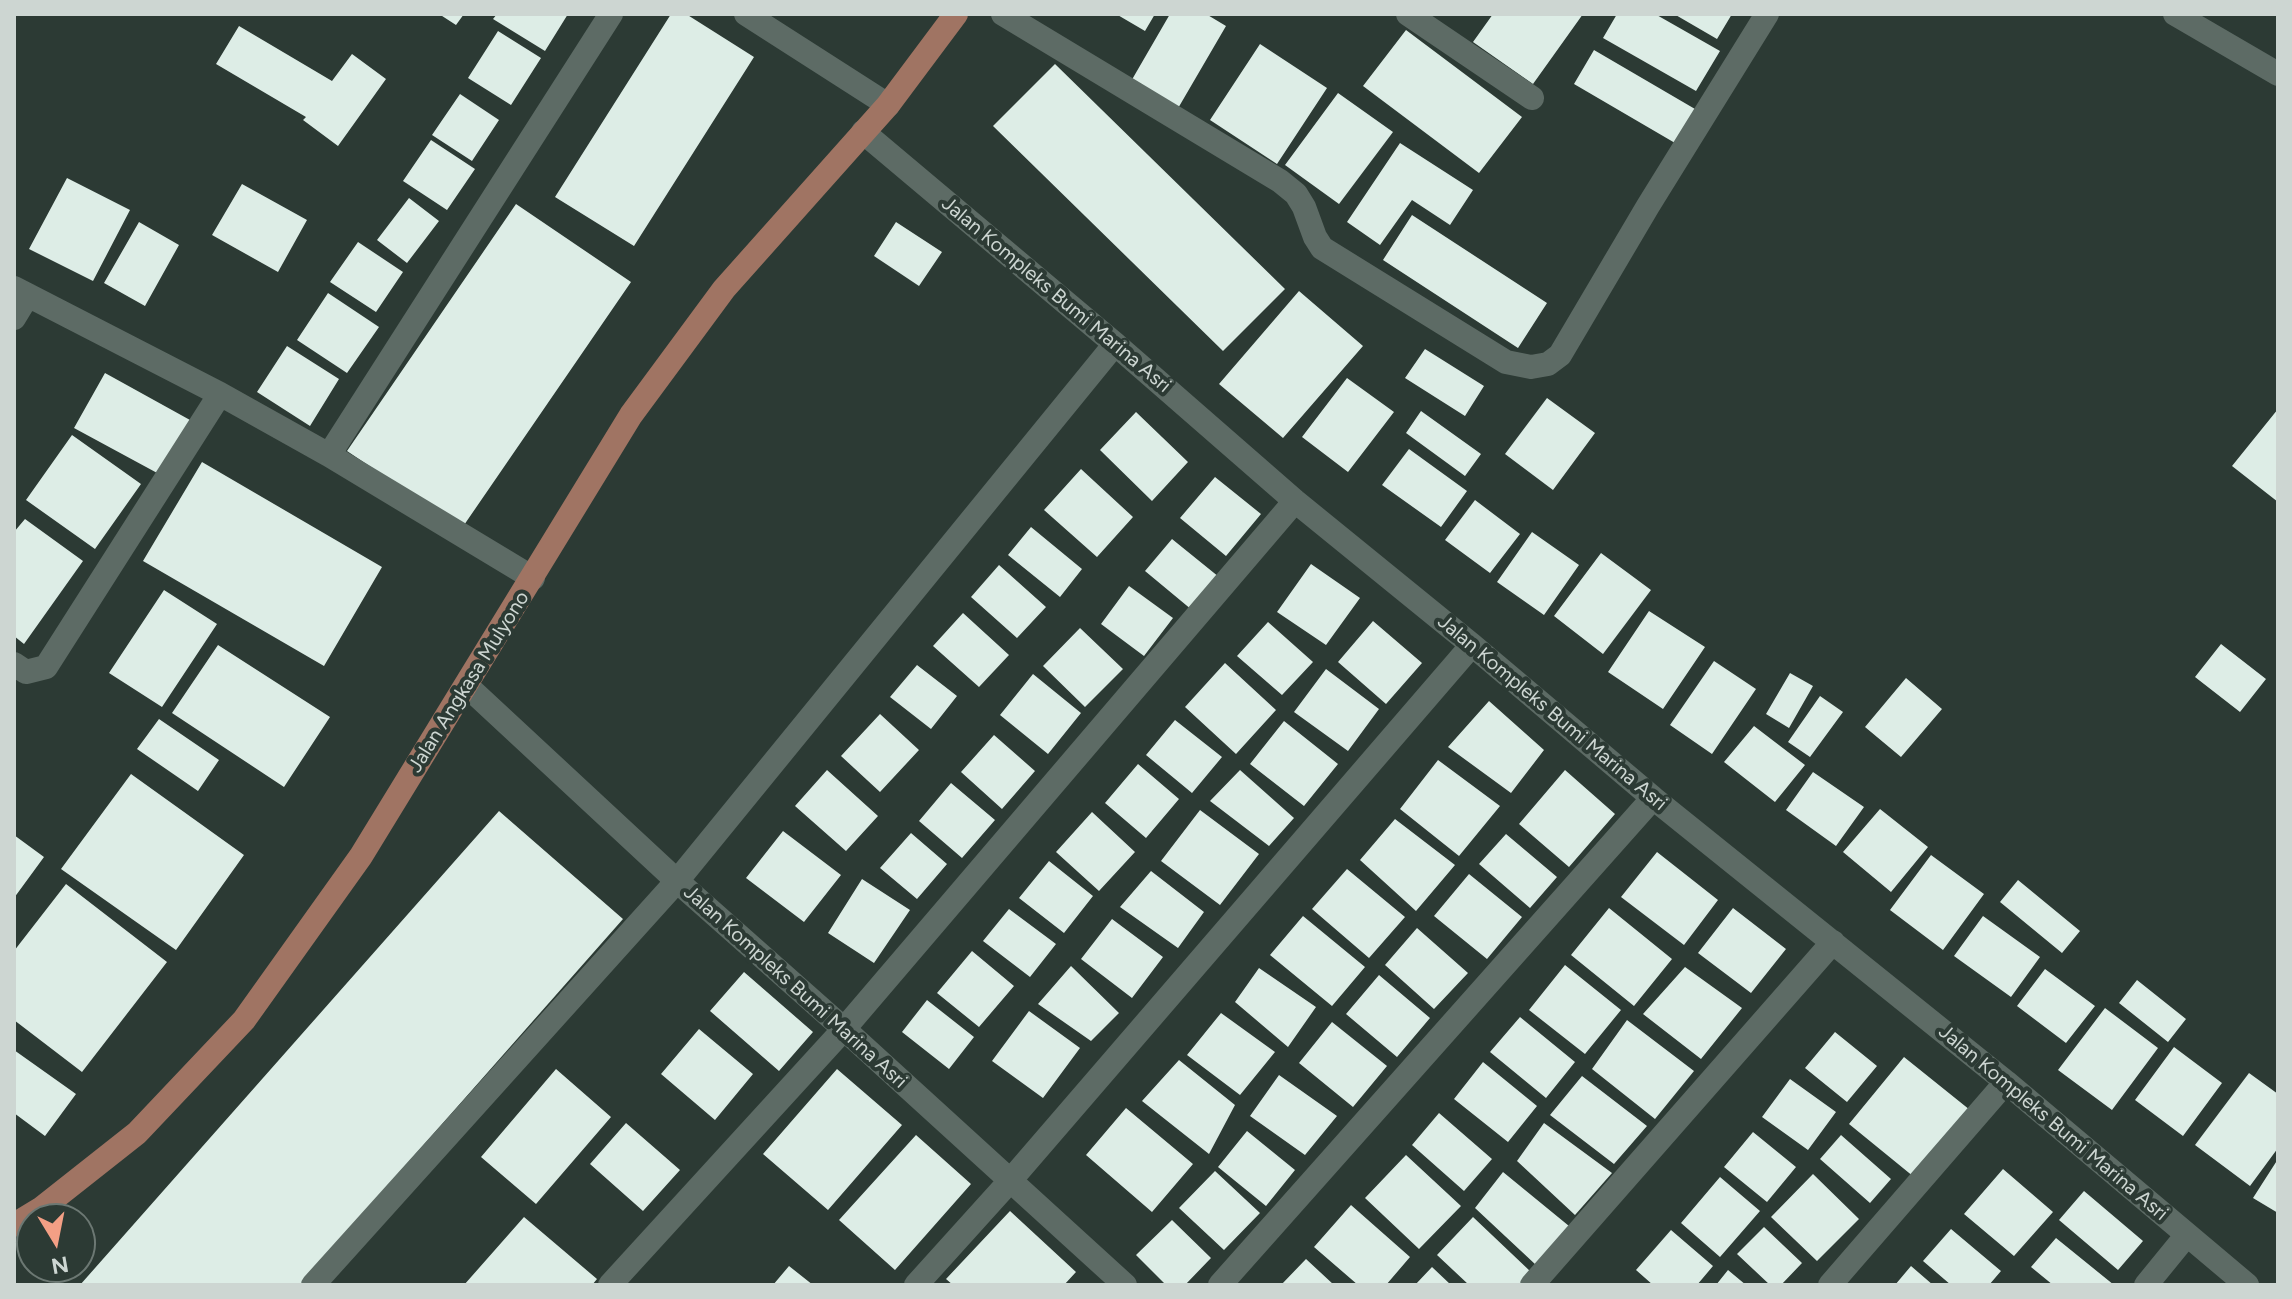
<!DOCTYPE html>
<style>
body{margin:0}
#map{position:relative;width:2292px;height:1299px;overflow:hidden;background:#2c3a34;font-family:Figtree,sans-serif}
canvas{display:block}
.frame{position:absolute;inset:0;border:16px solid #cdd6d2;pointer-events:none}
.north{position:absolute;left:16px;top:1203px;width:80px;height:80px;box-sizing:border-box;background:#2c3a34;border:2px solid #6c7873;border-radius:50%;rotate:170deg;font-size:22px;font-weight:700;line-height:32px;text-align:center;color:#cdd6d2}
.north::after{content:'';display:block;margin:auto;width:28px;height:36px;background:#f39f85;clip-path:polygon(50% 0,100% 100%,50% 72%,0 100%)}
</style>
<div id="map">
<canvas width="2292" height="1299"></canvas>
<div class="frame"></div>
<div class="north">N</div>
</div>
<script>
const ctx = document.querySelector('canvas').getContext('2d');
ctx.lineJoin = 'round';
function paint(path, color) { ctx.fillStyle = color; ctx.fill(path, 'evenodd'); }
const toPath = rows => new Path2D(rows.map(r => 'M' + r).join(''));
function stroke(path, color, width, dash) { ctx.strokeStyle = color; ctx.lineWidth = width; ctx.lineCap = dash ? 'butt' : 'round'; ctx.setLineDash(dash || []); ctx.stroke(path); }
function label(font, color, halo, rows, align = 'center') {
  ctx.font = font + ' Figtree,sans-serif'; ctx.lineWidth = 8; ctx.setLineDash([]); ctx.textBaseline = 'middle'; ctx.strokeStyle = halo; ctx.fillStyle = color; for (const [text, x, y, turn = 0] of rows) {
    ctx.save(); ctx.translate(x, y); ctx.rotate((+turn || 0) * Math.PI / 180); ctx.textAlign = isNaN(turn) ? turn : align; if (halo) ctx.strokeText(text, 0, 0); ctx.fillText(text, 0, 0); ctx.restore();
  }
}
paint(toPath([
 [439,14,464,14,456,25],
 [497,14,568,14,545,51,493,19],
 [671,14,686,14,754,57,634,246,555,197],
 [1116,14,1155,14,1145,31],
 [1170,14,1206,14,1226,26,1177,110,1130,83],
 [1493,14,1583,14,1533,84,1473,42],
 [1617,14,1655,14,1720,51,1696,91,1603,38],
 [1674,14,1732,14,1717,39],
 [239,26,332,81,352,54,386,79,338,146,303,120,306,117,216,64],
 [1406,30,1522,117,1479,173,1363,86],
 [498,31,541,58,511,105,468,78],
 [1260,44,1327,88,1277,164,1210,120],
 [1594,50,1695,109,1675,143,1574,84],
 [1055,64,1285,289,1223,351,993,126],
 [1338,93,1393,132,1339,204,1285,165],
 [460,94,499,120,472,161,432,135],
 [431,140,475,169,447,210,403,181],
 [1400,143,1473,190,1450,225,1412,200,1380,245,1347,222],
 [67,178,130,210,93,281,29,249],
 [242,184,307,220,278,272,212,235],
 [409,198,439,221,407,263,377,240],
 [516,204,631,282,462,528,347,451],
 [1412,215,1547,303,1518,348,1383,260],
 [139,222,179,245,145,306,104,283],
 [896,222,942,252,919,286,874,256],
 [358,242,403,272,376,312,330,282],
 [1299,291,1363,346,1283,438,1219,384],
 [328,293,379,327,347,373,297,340],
 [287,346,339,379,310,426,257,392],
 [1425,349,1484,386,1465,416,1405,378],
 [105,373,190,420,159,474,74,428],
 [1347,378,1394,412,1348,472,1302,437],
 [1547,398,1595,433,1553,490,1505,454],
 [2278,409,2278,502,2232,466],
 [1421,411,1481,454,1465,476,1406,433],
 [1136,412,1188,462,1152,501,1100,450],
 [72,435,141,484,95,549,26,500],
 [1409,449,1467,491,1441,527,1382,485],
 [202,462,382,567,324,666,143,561],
 [1081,469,1133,517,1097,557,1044,510],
 [1215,477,1261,514,1226,556,1180,518],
 [1475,500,1520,534,1490,573,1445,540],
 [25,519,83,561,24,644,14,636,14,532],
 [1031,527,1082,569,1060,597,1008,555],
 [1532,532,1579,565,1544,615,1497,582],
 [1172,539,1219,577,1192,610,1145,571],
 [1601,553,1651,590,1603,654,1554,616],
 [1311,564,1360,598,1326,645,1277,612],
 [999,565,1046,607,1017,638,971,597],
 [1129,586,1173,618,1144,656,1101,624],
 [164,590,217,624,162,707,109,673],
 [1649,611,1705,647,1663,709,1608,672],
 [963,613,1009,655,979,687,933,646],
 [1373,621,1422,663,1386,704,1338,662],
 [1268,622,1313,662,1282,695,1237,656],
 [1080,628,1123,669,1085,707,1043,666],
 [2221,644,2266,679,2240,712,2195,677],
 [218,645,330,717,284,787,172,713],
 [1714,661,1756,689,1712,754,1670,725],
 [1225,663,1276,710,1236,754,1185,707],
 [917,665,957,696,931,729,890,697],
 [1326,669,1379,709,1348,751,1294,712],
 [1790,673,1813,686,1789,728,1766,714],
 [1033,674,1081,713,1048,754,1000,715],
 [1906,678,1942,709,1901,757,1865,727],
 [1820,696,1843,712,1810,757,1788,742],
 [1489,701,1544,750,1511,793,1448,747],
 [880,714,919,750,880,792,841,756],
 [159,719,219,760,198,791,137,749],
 [1175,720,1222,757,1192,793,1146,755],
 [1284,721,1338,764,1304,806,1250,764],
 [1754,726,1805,765,1775,802,1724,762],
 [994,735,1035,771,1002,809,961,772],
 [1438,760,1500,806,1459,856,1400,809],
 [1138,764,1179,799,1146,838,1105,803],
 [827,770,878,816,846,851,795,806],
 [1240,770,1294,818,1269,846,1210,801],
 [1565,770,1615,814,1569,867,1519,824],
 [1813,772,1864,807,1836,846,1786,810],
 [131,774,244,855,176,950,61,869],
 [951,783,995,820,962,858,919,821],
 [1880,809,1928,847,1891,892,1843,852],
 [1200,810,1259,854,1220,905,1161,861],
 [499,811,623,919,300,1285,80,1285],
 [1092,812,1135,852,1099,891,1056,852],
 [1395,819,1455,865,1416,911,1360,860],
 [783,831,841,875,804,922,746,878],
 [911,833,947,864,917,899,880,868],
 [1506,834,1557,877,1530,908,1479,864],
 [14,835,44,857,14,898],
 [1657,852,1718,900,1684,945,1621,897],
 [1931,855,1984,894,1943,950,1890,910],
 [1049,861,1093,896,1064,933,1019,898],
 [1347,869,1405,917,1369,958,1312,909],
 [1151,871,1204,912,1178,948,1120,907],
 [1469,874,1522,917,1487,959,1434,916],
 [862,879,910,910,874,963,828,933],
 [2018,880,2080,931,2062,953,2000,902],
 [66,884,167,962,82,1072,14,1020,14,951],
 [1609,908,1672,959,1634,1006,1571,955],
 [1733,908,1786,949,1751,993,1698,953],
 [1009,909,1056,944,1030,977,983,941],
 [1303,916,1365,967,1332,1006,1270,955],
 [1983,916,2040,957,2011,997,1954,956],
 [1112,919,1163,957,1132,998,1081,959],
 [1417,928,1468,973,1434,1009,1385,965],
 [972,951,1014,986,979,1027,937,993],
 [1565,965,1621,1010,1585,1054,1529,1010],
 [1071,966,1119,1013,1091,1041,1038,1004],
 [1685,967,1742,1008,1701,1059,1643,1014],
 [1259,968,1316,1007,1288,1047,1235,1002],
 [2045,969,2095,1006,2066,1043,2017,1006],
 [744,972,813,1032,779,1071,710,1011],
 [1379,975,1430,1018,1397,1057,1346,1014],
 [2137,980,2186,1019,2168,1042,2119,1003],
 [927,1000,974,1037,949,1069,902,1032],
 [2105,1008,2158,1048,2112,1110,2058,1070],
 [1029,1011,1080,1048,1043,1098,992,1061],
 [1221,1013,1275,1052,1240,1095,1187,1055],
 [1520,1017,1575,1062,1546,1098,1490,1052],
 [1627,1020,1694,1071,1655,1119,1592,1069],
 [1332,1022,1387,1066,1353,1107,1299,1063],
 [699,1029,753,1074,715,1120,661,1074],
 [1835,1032,1877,1066,1847,1102,1805,1068],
 [2174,1047,2222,1083,2183,1136,2135,1100],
 [14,1050,76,1094,45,1136,14,1113],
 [1904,1057,1970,1110,1914,1177,1849,1124],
 [1179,1060,1235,1105,1209,1154,1142,1101],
 [1483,1062,1537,1106,1508,1142,1454,1099],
 [556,1069,611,1117,536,1204,481,1157],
 [837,1069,902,1125,828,1210,763,1154],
 [2249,1073,2278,1094,2278,1148,2250,1186,2195,1145],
 [1279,1075,1337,1116,1305,1155,1250,1116],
 [1582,1076,1647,1126,1614,1164,1550,1115],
 [1790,1079,1836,1112,1808,1150,1762,1117],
 [1126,1108,1193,1164,1152,1212,1086,1155],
 [1439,1113,1492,1159,1464,1191,1412,1145],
 [626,1123,680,1170,643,1211,590,1164],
 [1544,1123,1612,1173,1575,1215,1517,1161],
 [1247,1131,1295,1170,1266,1206,1218,1167],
 [1753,1132,1796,1167,1767,1202,1724,1167],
 [916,1135,971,1184,895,1270,839,1220],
 [1841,1135,1891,1179,1870,1203,1820,1159],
 [1406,1155,1461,1206,1419,1249,1365,1198],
 [2278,1159,2278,1213,2253,1198],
 [2003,1169,2053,1212,2014,1256,1964,1214],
 [1215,1171,1260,1213,1224,1250,1179,1208],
 [1503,1172,1569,1226,1536,1265,1475,1208],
 [1813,1174,1859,1219,1817,1261,1771,1217],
 [1720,1177,1760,1211,1720,1257,1681,1223],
 [2084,1191,2143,1241,2118,1270,2059,1220],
 [1351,1205,1410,1257,1386,1285,1358,1285,1314,1247],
 [1010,1211,1076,1272,1064,1285,953,1285,946,1279],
 [524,1217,597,1279,592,1285,464,1285],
 [1473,1217,1531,1272,1519,1285,1469,1285,1437,1255],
 [1172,1220,1211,1258,1185,1285,1166,1285,1136,1255],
 [1764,1227,1802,1263,1781,1285,1770,1285,1737,1254],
 [1951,1229,2001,1271,1989,1285,1951,1285,1923,1261],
 [1671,1230,1713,1266,1697,1285,1653,1285,1636,1270],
 [2056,1238,2114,1285,2053,1285,2031,1267],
 [1306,1259,1334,1285,1281,1285],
 [789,1266,813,1285,773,1285],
 [1911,1266,1933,1285,1895,1285],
 [1432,1267,1451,1285,1415,1285],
 [1728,1270,1746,1285,1716,1285]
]), '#ddede6');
stroke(toPath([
 [746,14,888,105],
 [1003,14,1280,181,1296,194,1304,207,1315,237,1322,248,1506,362,1531,367,1548,364,1560,355,1648,206,1767,14],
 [1408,14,1532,98],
 [2175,14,2278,74],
 [863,132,1115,344,1295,501,1472,645,1653,798,2006,1082,2247,1285],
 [14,288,220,394,329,455,533,578],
 [14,318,28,295],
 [329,455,611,14],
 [14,664,26,672,46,667,220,394],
 [467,686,677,881,844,1029,1125,1285],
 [313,1285,677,881,1115,344],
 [610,1285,844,1029,1295,501],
 [916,1285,1009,1182,1472,645],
 [1220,1285,1653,798],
 [1532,1285,1833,942],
 [1830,1285,2006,1082],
 [2146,1285,2186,1236]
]), '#5d6b65', 24);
stroke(toPath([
 [14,1225,42,1208,137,1133,244,1020,361,856,631,415,724,289,888,105,956,14]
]), '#a07463', 24);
label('20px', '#cdd6d2', '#2c3a34', [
 ["Jalan Kompleks Bumi Marina Asri",1056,295,40],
 ["Jalan Angkasa Mulyono",469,682,-58],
 ["Jalan Kompleks Bumi Marina Asri",1552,713,40],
 ["Jalan Kompleks Bumi Marina Asri",795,987,42],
 ["Jalan Kompleks Bumi Marina Asri",2053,1123,40]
]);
</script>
